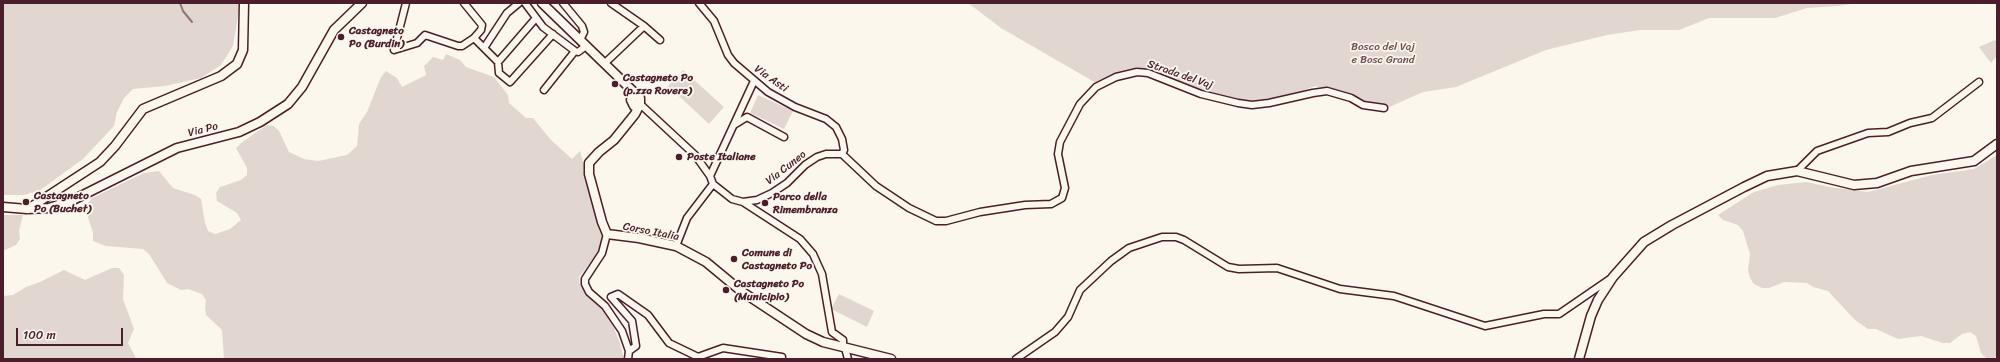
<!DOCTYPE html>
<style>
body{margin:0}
#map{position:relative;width:2000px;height:362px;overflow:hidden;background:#fbf7ec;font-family:Sriracha,sans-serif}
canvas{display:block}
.frame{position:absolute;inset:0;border:4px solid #4a1f2b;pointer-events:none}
.scale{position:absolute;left:16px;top:328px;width:107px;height:18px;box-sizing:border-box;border:2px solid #4a1f2b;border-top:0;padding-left:5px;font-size:12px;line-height:14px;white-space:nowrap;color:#4a1f2b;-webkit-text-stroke:3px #fbf7ec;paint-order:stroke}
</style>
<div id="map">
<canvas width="2000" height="362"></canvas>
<div class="frame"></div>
<div class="scale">100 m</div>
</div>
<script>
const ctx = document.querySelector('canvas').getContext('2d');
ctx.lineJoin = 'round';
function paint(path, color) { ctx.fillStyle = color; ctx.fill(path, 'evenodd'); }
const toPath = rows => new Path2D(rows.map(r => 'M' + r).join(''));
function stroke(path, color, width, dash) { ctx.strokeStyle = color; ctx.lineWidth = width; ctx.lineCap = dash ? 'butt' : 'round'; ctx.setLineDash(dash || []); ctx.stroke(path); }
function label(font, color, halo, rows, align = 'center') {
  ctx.font = font + ' Sriracha,sans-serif'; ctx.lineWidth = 3.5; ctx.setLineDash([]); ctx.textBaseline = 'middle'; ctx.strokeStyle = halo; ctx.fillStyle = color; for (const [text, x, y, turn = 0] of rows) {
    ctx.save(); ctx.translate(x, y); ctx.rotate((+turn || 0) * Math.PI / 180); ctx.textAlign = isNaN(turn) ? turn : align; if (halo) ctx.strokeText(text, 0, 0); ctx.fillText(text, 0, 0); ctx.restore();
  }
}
paint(toPath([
 [3,3,240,3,240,5,233,46,221,65,201,78,165,86,133,89,124,98,117,112,114,126,83,159,39,191,24,195,3,195],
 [968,3,1857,3,1838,6,1807,8,1775,18,1709,18,1679,30,1640,30,1607,35,1546,50,1456,87,1423,92,1387,108,1315,86,1286,97,1239,102,1198,90,1137,67,1116,72,1096,83,1001,28],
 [1995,40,1997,43,1997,56,1991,63,1979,47],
 [446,54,460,60,466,67,494,77,508,95,509,103,526,118,533,118,551,140,572,159,580,151,603,236,599,251,579,277,580,285,586,295,609,316,620,343,624,359,224,359,222,330,206,315,205,307,206,300,202,294,188,289,181,290,167,283,149,254,143,249,106,246,93,241,93,233,86,211,87,204,92,198,144,173,159,171,173,188,195,195,201,199,205,223,208,231,215,234,230,229,241,220,237,213,217,201,216,193,220,187,241,180,247,175,247,168,236,148,241,143,267,125,274,126,279,131,289,152,304,159,318,161,347,155,357,146,359,124,367,112,381,77,386,71,397,78,402,87,426,75,424,66,433,57,443,60],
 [683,70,724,107,709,124,668,86],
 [758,95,793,111,784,129,750,113],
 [1997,155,1997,355,1994,359,1986,358,1981,353,1976,336,1970,332,1962,334,1950,343,1943,343,1921,336,1898,339,1876,329,1868,329,1855,320,1828,291,1813,287,1807,283,1784,282,1769,288,1762,288,1754,284,1750,278,1748,270,1750,254,1743,231,1738,225,1723,220,1718,215,1754,192,1778,185,1806,182,1830,187,1868,192,1932,175,1974,169],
 [3,215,23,215,19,231,20,239,16,245,3,251],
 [112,268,119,268,124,275,123,299,134,329,128,343,136,358,140,359,3,359,3,296,13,295,26,287,40,282,64,270,85,280],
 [839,294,874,311,867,327,831,309]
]), '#e2d7d0');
stroke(toPath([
 [180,3,183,11,192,22]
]), '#907477', 2);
const street = toPath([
 [406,3,394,50,417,43,425,35,458,46,462,46,474,38,498,62,499,73,510,82,553,34],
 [464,3,482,25,481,30,474,38],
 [525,3,543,27,575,51,578,52,586,46],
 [563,3,582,26,584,32,580,40],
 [611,3,644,26,660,40],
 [699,3,714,21,728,55,734,63,768,92,795,107,826,119,836,127,842,139,844,150,842,154],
 [484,48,507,13,519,3],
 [498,62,536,18],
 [605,63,644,26],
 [544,90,575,51],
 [640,104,695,155,710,176,713,184,732,199,743,202,800,239,813,254,822,274,832,332,843,340,843,347],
 [734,125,747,117,784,137],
 [842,154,876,186,909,208,936,221,946,221,980,212,1025,205,1051,204,1062,198,1065,188,1058,154,1060,142,1080,104,1096,87,1116,77,1137,72,1148,73,1201,94,1238,103,1252,105,1269,103,1313,93,1327,91,1351,98,1363,105,1384,108],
 [1797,171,1817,151,1868,133,1888,132,1910,123,1932,118,1979,82],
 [710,176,754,81],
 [743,202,757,200,772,193,787,183,805,165,817,157,826,154,842,154],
 [607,234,602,253,585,279,585,284,589,292,605,306,622,331,629,351,628,359],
 [676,246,687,218,713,184],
 [845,348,848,359],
 [629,351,636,346,632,321,611,297,618,294,648,315,669,343,698,357,723,348,782,357],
 [1016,359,1055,332,1068,317,1080,290,1111,261,1129,248,1162,237,1176,237,1184,240,1228,267,1239,269,1277,268,1340,289,1394,296,1485,326,1544,314,1559,314,1610,279]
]);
const secondary = toPath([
 [542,3,640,98,640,104,634,106,631,100,632,97,637,96],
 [639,106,635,114,614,140,599,152,589,163,589,174,602,222,607,234,639,238,676,246,706,262,741,291,806,334,823,342,891,359],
 [3,207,27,209,49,208,73,200,177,148,239,132,260,122,288,104,302,87,334,30,362,3],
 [28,209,100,162,115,146,143,109,221,76,237,64,243,50,244,3],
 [1579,359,1591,316,1598,300,1613,277,1644,242,1672,225,1744,187,1767,176,1797,171,1854,185,1877,183,1911,171,1974,161,1997,144]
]);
stroke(street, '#4a1f2b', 9);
stroke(secondary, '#4a1f2b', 11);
stroke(street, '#fbf7ec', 6);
stroke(secondary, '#fbf7ec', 8);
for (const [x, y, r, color] of [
 [341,37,4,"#4a1f2b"],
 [615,84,4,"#4a1f2b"],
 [679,157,4,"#4a1f2b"],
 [26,202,4,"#4a1f2b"],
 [765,203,4,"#4a1f2b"],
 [734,259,4,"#4a1f2b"],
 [726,290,4,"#4a1f2b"]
]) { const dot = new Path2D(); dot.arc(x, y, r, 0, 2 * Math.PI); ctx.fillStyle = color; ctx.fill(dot); stroke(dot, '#fbf7ec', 1.5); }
label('bold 11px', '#4a1f2b', '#fbf7ec', [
 ["Castagneto",349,31],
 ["Po (Burdin)",349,44],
 ["Castagneto Po",623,78],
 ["(p.zza Rovere)",623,91],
 ["Poste Italiane",687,157],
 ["Castagneto",34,196],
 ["Po (Buchet)",34,209],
 ["Parco della",773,197],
 ["Rimembranza",773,210],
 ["Comune di",742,253],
 ["Castagneto Po",742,266],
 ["Castagneto Po",734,284],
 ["(Municipio)",734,297]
], 'left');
label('11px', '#704d54', '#fbf7ec', [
 ["Bosco del Vaj",1383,47],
 ["e Bosc Grand",1383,60]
]);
label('11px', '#4a1f2b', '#fbf7ec', [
 ["Strada del Vaj",1180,75,19],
 ["Via Asti",771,79,35],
 ["Via Po",203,130,-14],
 ["Via Cuneo",786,168,-38],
 ["Corso Italia",651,232,11]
]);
</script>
